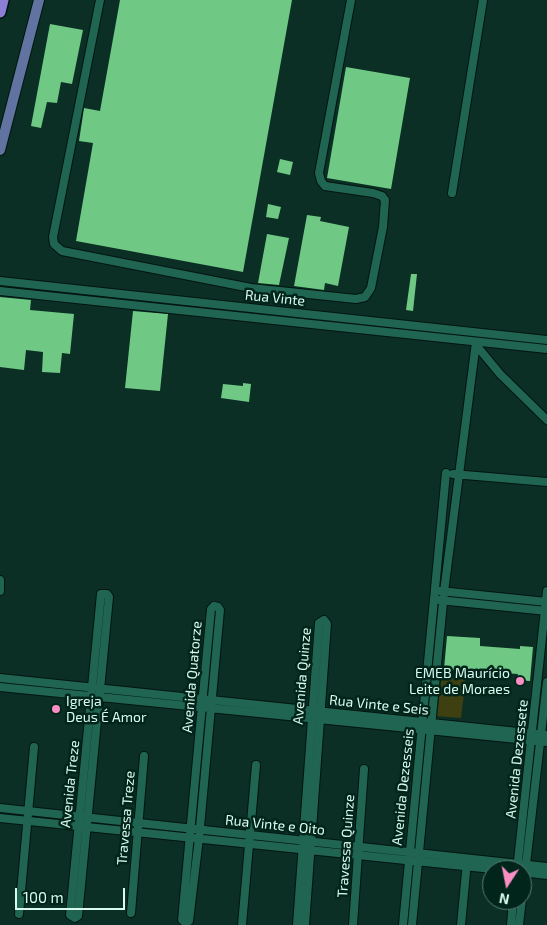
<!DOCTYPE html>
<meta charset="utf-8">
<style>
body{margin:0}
#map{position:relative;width:547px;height:925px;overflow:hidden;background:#0b2f25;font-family:"Exo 2",sans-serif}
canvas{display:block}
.north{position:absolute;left:482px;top:860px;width:50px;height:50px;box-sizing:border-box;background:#01251b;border:1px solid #577a6f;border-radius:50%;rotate:191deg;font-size:14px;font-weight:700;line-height:20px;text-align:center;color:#d9faed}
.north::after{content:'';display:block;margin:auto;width:18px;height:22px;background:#fb8fc4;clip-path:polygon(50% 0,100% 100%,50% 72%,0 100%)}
.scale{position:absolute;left:15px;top:888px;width:110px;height:22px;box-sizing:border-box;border:2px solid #d9faed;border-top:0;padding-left:6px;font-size:15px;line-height:18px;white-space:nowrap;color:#d9faed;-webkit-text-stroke:4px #01251b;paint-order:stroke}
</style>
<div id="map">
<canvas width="547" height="925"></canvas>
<div class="north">N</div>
<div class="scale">100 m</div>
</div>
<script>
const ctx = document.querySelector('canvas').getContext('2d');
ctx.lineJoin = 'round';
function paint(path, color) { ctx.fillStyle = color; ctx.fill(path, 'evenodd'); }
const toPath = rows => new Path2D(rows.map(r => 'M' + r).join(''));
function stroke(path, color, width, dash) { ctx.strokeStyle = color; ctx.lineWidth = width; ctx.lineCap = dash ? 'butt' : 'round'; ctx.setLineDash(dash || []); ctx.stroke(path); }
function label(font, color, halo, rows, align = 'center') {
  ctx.font = font + ' "Exo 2",sans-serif'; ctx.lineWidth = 5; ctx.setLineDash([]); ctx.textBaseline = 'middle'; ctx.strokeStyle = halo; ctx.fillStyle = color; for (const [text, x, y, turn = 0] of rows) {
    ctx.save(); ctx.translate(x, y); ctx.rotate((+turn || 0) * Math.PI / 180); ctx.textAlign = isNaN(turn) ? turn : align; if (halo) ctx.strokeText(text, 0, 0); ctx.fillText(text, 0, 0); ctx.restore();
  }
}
paint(toPath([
 [442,674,466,677,461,718,437,716]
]), '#3f4012');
paint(toPath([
 [120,0,292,0,243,272,76,241,93,143,79,141,84,108,100,111],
 [50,24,83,30,72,84,61,82,57,103,47,102,41,128,31,126],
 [346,67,410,78,391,189,327,178],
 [280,159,293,162,290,175,277,172],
 [268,204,281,207,278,219,266,217],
 [307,215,321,217,320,221,349,227,338,286,325,283,324,290,294,286],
 [267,234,289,238,279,285,258,283],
 [411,274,417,274,413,311,406,310],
 [0,297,31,300,30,310,74,314,70,354,62,353,60,373,42,372,43,352,26,350,24,370,0,367],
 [133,311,168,314,160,391,125,388],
 [243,383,251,384,249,402,221,398,223,384,243,386],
 [447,636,480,638,480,646,520,649,520,646,533,647,530,681,517,680,518,674,444,669]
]), '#6fc985');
const minor = toPath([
 [100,0,53,237,54,244,62,251,251,288,356,299,365,297,371,288,383,227,385,200,382,196,373,193,325,186,321,181,319,173,351,0],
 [452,193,483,0],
 [0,281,547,340],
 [0,291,547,349],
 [476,345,500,374,547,420],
 [453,474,547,482],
 [0,580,0,591],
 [440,591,547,602],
 [101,594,107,594,109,597,78,916,75,918,70,915,101,594],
 [439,600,547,611],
 [214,606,218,607,220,610,199,838,189,921,186,923,182,920,211,609,214,606],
 [0,678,547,735],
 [0,687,547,742],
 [0,808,547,867],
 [0,818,502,870],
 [517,870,547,591],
 [522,872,547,875],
 [131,913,144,756],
 [19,914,34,747],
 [242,925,256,765],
 [297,925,319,623,324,620,327,624,305,925],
 [353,925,364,769],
 [403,925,446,473],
 [412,925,444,592,476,342],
 [461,925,467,862],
 [511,925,513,900],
 [519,925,547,682]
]);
const major = toPath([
 [0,150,39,0]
]);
const highway = toPath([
 [0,12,3,0]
]);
stroke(minor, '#02150f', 10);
stroke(major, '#02150f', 12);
stroke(highway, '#02150f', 14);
stroke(minor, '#206551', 8);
stroke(major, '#6174a1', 10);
stroke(highway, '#8d7ed6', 11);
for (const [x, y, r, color] of [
 [520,681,5,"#fb8fc4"],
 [56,709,5,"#fb8fc4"]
]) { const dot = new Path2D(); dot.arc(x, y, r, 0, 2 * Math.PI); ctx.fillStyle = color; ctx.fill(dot); stroke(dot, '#01251b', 2); }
label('14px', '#d9faed', '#01251b', [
 ["Rua Vinte",275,298,6],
 ["Avenida Quinze",302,676,-85],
 ["Avenida Quatorze",192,677,-85],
 ["Rua Vinte e Seis",379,705,6],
 ["Avenida Dezessete",517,759,-84],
 ["Avenida Treze",70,784,-84],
 ["Avenida Dezesseis",403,787,-84],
 ["Travessa Treze",126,818,-85],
 ["Rua Vinte e Oito",275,825,6],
 ["Travessa Quinze",346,846,-86]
]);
label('14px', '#d9faed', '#01251b', [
 ["EMEB Maurício",510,673],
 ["Leite de Moraes",510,689],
 ["Igreja",66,701,"left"],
 ["Deus É Amor",66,717,"left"]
], 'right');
</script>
